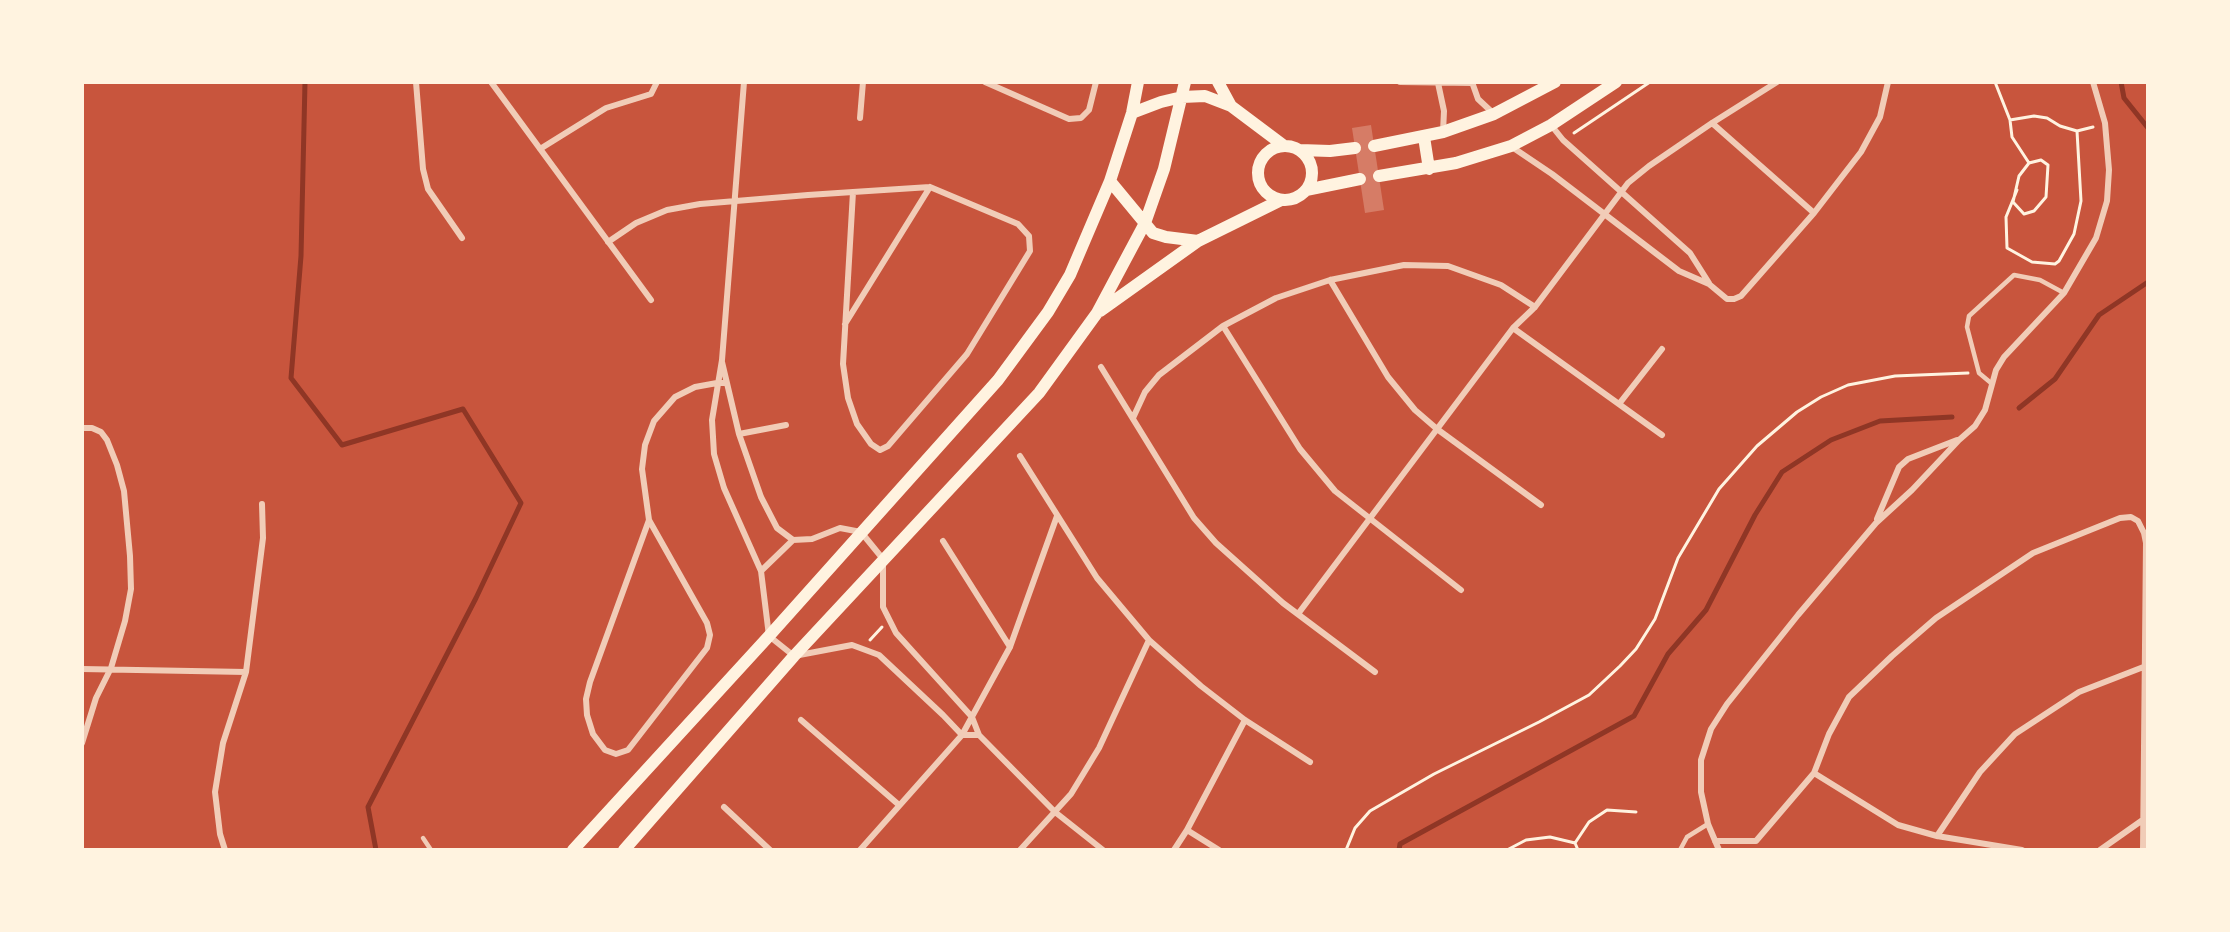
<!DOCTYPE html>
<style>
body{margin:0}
#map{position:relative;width:2230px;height:932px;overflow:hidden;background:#c8553d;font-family:Literata,serif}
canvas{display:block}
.frame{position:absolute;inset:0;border:84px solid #fff3e0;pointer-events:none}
</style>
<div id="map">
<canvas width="2230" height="932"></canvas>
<div class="frame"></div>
</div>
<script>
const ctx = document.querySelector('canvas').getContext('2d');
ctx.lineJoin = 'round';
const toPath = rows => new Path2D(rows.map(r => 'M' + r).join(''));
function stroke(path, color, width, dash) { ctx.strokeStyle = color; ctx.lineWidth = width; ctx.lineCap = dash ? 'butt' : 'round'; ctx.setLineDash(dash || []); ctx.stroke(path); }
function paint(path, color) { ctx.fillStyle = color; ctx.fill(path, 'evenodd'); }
stroke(toPath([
 [305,82,301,256,291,378,342,445,463,409,521,503,476,598,368,807,376,850],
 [2121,82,2124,98,2148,128],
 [2019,408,2055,379,2099,315,2148,282],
 [1399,850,1400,844,1634,716,1668,654,1706,610,1755,515,1782,472,1831,440,1880,421,1952,417]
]), '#8f3625', 5);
paint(toPath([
 [1371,125,1384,210,1365,213,1352,128]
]), '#d67c66');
stroke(toPath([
 [1995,82,2010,120,2034,116,2047,118,2060,126,2077,131,2093,127],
 [2010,120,2012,137,2029,163],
 [1574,133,1650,82],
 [2041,160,2048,165,2046,197,2034,211,2024,214,2013,202,2019,176,2029,163,2041,160],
 [2017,190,2006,217,2007,248,2032,262,2055,264,2059,261,2074,234,2081,201,2077,131],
 [870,640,882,627],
 [1575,843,1589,822,1607,810,1636,812],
 [1346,850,1355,828,1370,811,1434,774,1539,722,1589,695,1620,666,1636,649,1655,619,1678,558,1719,489,1757,446,1797,412,1821,397,1848,385,1895,376,1968,373],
 [1507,850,1526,840,1550,837,1575,843,1578,850]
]), '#fff3e0', 3);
stroke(toPath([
 [1991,383,1979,373,1967,327,1969,316,2014,275,2040,280,2064,293],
 [423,838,431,850],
 [1680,850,1687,837,1708,824]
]), '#f1ccb7', 4.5);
stroke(toPath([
 [416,82,423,169,428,189,462,238],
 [491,82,651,300],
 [744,82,722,360,712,420,714,454,724,488,761,571,769,636,794,656,852,645,879,655,943,715,962,735,979,735],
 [985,82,1069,119,1081,118,1089,110,1096,82],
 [1400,82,1472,83],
 [1472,82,1478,99,1493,113],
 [1438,83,1444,111,1443,132],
 [860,118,863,82],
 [1712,123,1814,213],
 [1551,125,1563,140,1690,253,1709,283],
 [1512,147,1552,174,1679,271,1709,284,1727,299,1734,299,1741,296,1814,213,1861,152,1880,117,1888,82],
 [540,149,606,108,651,94,657,82],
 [608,242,636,223,667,210,700,204,808,195,853,192,930,187,1018,224,1029,236,1030,251,967,354,888,446,880,450,871,444,857,424,848,398,843,364,853,192],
 [1330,280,1388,377,1415,410,1437,429,1541,505],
 [845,324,930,187],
 [1223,326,1300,449,1335,491,1461,590],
 [1513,328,1662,435],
 [722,362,739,434,761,497,777,528,793,540,812,539,840,528,861,532,883,559,883,607,896,633,972,717,979,735,1055,812,1103,850],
 [1101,367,1194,518,1216,543,1283,603,1375,672],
 [1619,404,1662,349],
 [1133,418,1145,392,1159,375,1223,326,1276,298,1330,280,1404,265,1448,266,1501,285,1535,307],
 [82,428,92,428,101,432,107,440,117,465,124,491,130,556,131,589,125,621,111,668,96,698,82,743],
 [739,434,786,425],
 [1020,456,1097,578,1149,640,1201,686,1245,720,1310,762],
 [1877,519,1899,467,1908,459,1957,440],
 [649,520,590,682,586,699,587,715,593,734,605,750,616,754,628,750,707,648,710,635,707,623,649,520,642,469,645,445,654,421,675,397,695,387,717,383,727,383],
 [943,541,1010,647],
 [761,571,793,540],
 [1298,614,1513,328,1535,307,1628,183,1649,166,1712,123,1777,82],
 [82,669,246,672],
 [801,720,899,805],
 [1814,773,1898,825,1937,836,2022,850],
 [724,807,770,850],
 [1187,830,1219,850],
 [1937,836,1980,772,2015,734,2079,692,2146,666],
 [1715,841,1756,841,1814,773,1829,734,1849,697,1892,656,1936,618,2033,553,2120,518,2131,517,2138,521,2144,533,2146,543,2143,850],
 [225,850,220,834,215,792,223,743,246,672,263,538,262,504],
 [860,850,962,735,1010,647,1057,516],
 [1020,850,1071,794,1099,748,1149,640],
 [1174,850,1187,830,1245,720],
 [1719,850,1708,824,1701,792,1701,760,1711,729,1727,704,1798,615,1876,523,1912,490,1959,440,1975,426,1985,410,1996,370,2004,357,2064,293,2096,238,2107,201,2109,170,2105,123,2093,82],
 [2100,850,2144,819]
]), '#f1ccb7', 6);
stroke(toPath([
 [1218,82,1231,106],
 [1132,113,1161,102,1182,97,1205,96,1231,106,1283,145],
 [1424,137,1429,169],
 '1258 173a27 27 0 1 1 54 0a27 27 0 1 1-54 0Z',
 [1374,146,1443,132,1494,114,1555,82],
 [1300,150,1330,151,1355,148],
 [1379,176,1456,163,1511,146,1551,125,1616,82],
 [1110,181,1153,233,1166,237,1198,241,1281,200],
 [1306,190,1360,179],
 [1100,311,1198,241],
 [573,850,769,636,998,380,1048,312,1070,275,1110,181,1132,113,1138,82],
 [624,850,794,656,1039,393,1097,313,1145,223,1164,169,1185,82]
]), '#fff3e0', 12);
</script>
